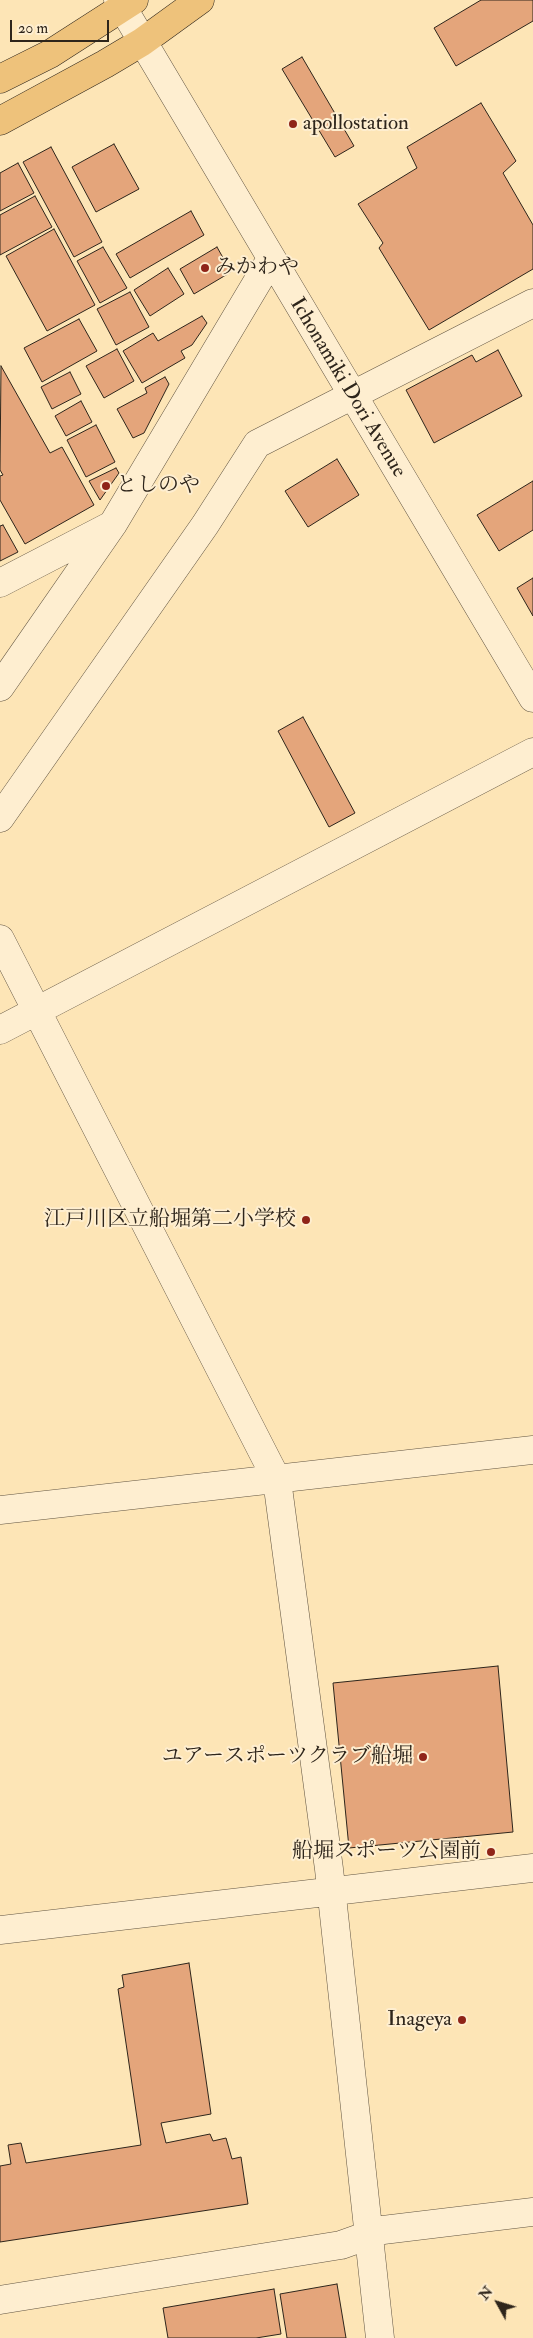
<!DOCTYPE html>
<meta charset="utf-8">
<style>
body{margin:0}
#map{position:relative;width:533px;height:2338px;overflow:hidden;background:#fde5b6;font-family:"IM FELL Double Pica",serif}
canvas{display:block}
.north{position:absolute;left:473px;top:2278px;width:50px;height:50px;-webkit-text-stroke:4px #feeed0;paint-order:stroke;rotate:309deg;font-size:14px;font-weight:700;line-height:20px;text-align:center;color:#2e251b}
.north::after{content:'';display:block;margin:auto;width:18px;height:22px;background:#2e251b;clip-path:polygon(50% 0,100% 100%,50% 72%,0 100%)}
.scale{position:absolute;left:10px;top:20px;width:99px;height:22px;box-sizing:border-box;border:2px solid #2e251b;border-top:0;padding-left:6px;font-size:15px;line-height:18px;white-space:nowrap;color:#2e251b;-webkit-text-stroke:4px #feeed0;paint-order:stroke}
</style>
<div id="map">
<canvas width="533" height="2338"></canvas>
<div class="north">N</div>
<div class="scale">20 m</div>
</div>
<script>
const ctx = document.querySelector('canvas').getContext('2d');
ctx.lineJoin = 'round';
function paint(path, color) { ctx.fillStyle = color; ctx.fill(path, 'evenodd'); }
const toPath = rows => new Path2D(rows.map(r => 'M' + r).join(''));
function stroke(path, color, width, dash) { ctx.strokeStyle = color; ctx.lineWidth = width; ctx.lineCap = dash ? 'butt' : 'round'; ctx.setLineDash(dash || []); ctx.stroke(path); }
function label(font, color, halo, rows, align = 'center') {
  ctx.font = font + ' "IM FELL Double Pica","Noto Serif JP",serif'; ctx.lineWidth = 4; ctx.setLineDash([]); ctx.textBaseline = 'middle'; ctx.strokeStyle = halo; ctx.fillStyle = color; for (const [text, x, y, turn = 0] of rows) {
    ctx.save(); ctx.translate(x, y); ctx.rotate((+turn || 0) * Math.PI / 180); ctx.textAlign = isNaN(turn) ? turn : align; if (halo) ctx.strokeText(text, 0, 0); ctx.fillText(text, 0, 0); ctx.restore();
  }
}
const building = toPath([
 [481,0,533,0,533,21,456,66,434,28,481,0],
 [302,57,354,146,335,157,282,69,302,57],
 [481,103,516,161,503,173,533,225,533,269,429,330,379,248,383,243,358,204,417,168,407,147,481,103],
 [114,144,139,189,96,212,72,167,114,144],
 [51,147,102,242,74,257,23,162,51,147],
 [18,163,34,193,0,211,0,173,18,163],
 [35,196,52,227,0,255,0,215,35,196],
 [191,211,204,235,130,278,116,254,191,211],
 [54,229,95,305,47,331,6,256,54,229],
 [103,247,127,288,100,303,77,261,103,247],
 [217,247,231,272,194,294,180,269,217,247],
 [168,268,184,294,150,316,134,290,168,268],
 [130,292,149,327,116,345,97,309,130,292],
 [202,316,207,323,192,345,181,351,185,358,142,383,123,351,153,333,158,341,202,316],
 [79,319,97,351,42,382,24,348,79,319],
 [117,349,134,381,104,398,86,366,117,349],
 [498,350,522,396,434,443,406,390,472,355,476,362,498,350],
 [1,366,50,453,62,447,94,505,25,544,0,500,0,476,3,475,0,470,1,366],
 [70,372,81,394,52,409,41,387,70,372],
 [165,377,169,384,144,433,133,438,117,409,147,393,145,388,165,377],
 [81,401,92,422,66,436,55,416,81,401],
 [96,425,115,462,86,477,67,440,96,425],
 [337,459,359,495,308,527,285,491,337,459],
 [116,468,119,473,100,500,89,481,116,468],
 [533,481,533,530,499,551,477,515,533,481],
 [3,525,18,552,0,561,0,526,3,525],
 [533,578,533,616,517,588,533,578],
 [303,717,355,813,329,827,278,731,303,717],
 [498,1666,513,1832,349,1848,333,1683,498,1666],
 [189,1963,211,2114,161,2123,166,2143,210,2134,213,2141,226,2138,232,2159,241,2157,248,2204,0,2242,0,2166,11,2164,8,2145,21,2143,26,2163,141,2145,118,1989,124,1987,122,1975,189,1963],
 [337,2284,346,2338,287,2338,280,2294,337,2284],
 [274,2289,281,2334,256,2338,168,2338,163,2308,274,2289]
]);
paint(building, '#e4a57b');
stroke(building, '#2e251b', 1);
const minor = toPath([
 [118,0,533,698],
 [0,583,110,526],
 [0,687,113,524,271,259],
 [0,818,205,525,257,444,533,303],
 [0,939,277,1480,329,1869,380,2338],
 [0,1030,533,752],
 [0,1510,533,1450],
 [0,1930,533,1868],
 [0,2300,341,2245,383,2230,533,2212]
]);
const major = toPath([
 [0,79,50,54,134,0],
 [0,121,105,64,142,42,200,0]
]);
stroke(minor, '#625542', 29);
stroke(major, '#2e251b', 29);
stroke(minor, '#feeed0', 28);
stroke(major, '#eec27b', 28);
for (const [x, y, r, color] of [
 [293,124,5,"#8f2418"],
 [205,268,5,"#8f2418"],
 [106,486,5,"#8f2418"],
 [306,1220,5,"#8f2418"],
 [423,1757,5,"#8f2418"],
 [491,1852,5,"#8f2418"],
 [462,2020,5,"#8f2418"]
]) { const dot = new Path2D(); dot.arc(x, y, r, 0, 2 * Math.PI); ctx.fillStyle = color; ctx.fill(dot); stroke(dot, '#feeed0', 2); }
label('21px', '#2e251b', '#feeed0', [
 ["apollostation",303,124,"left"],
 ["みかわや",215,268,"left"],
 ["としのや",116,486,"left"],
 ["江戸川区立船堀第二小学校",296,1220],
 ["ユアースポーツクラブ船堀",413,1757],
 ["船堀スポーツ公園前",481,1852],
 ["Inageya",452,2020]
], 'right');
label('21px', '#2e251b', '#feeed0', [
 ["Ichonamiki Dori Avenue",347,388,59]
]);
</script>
